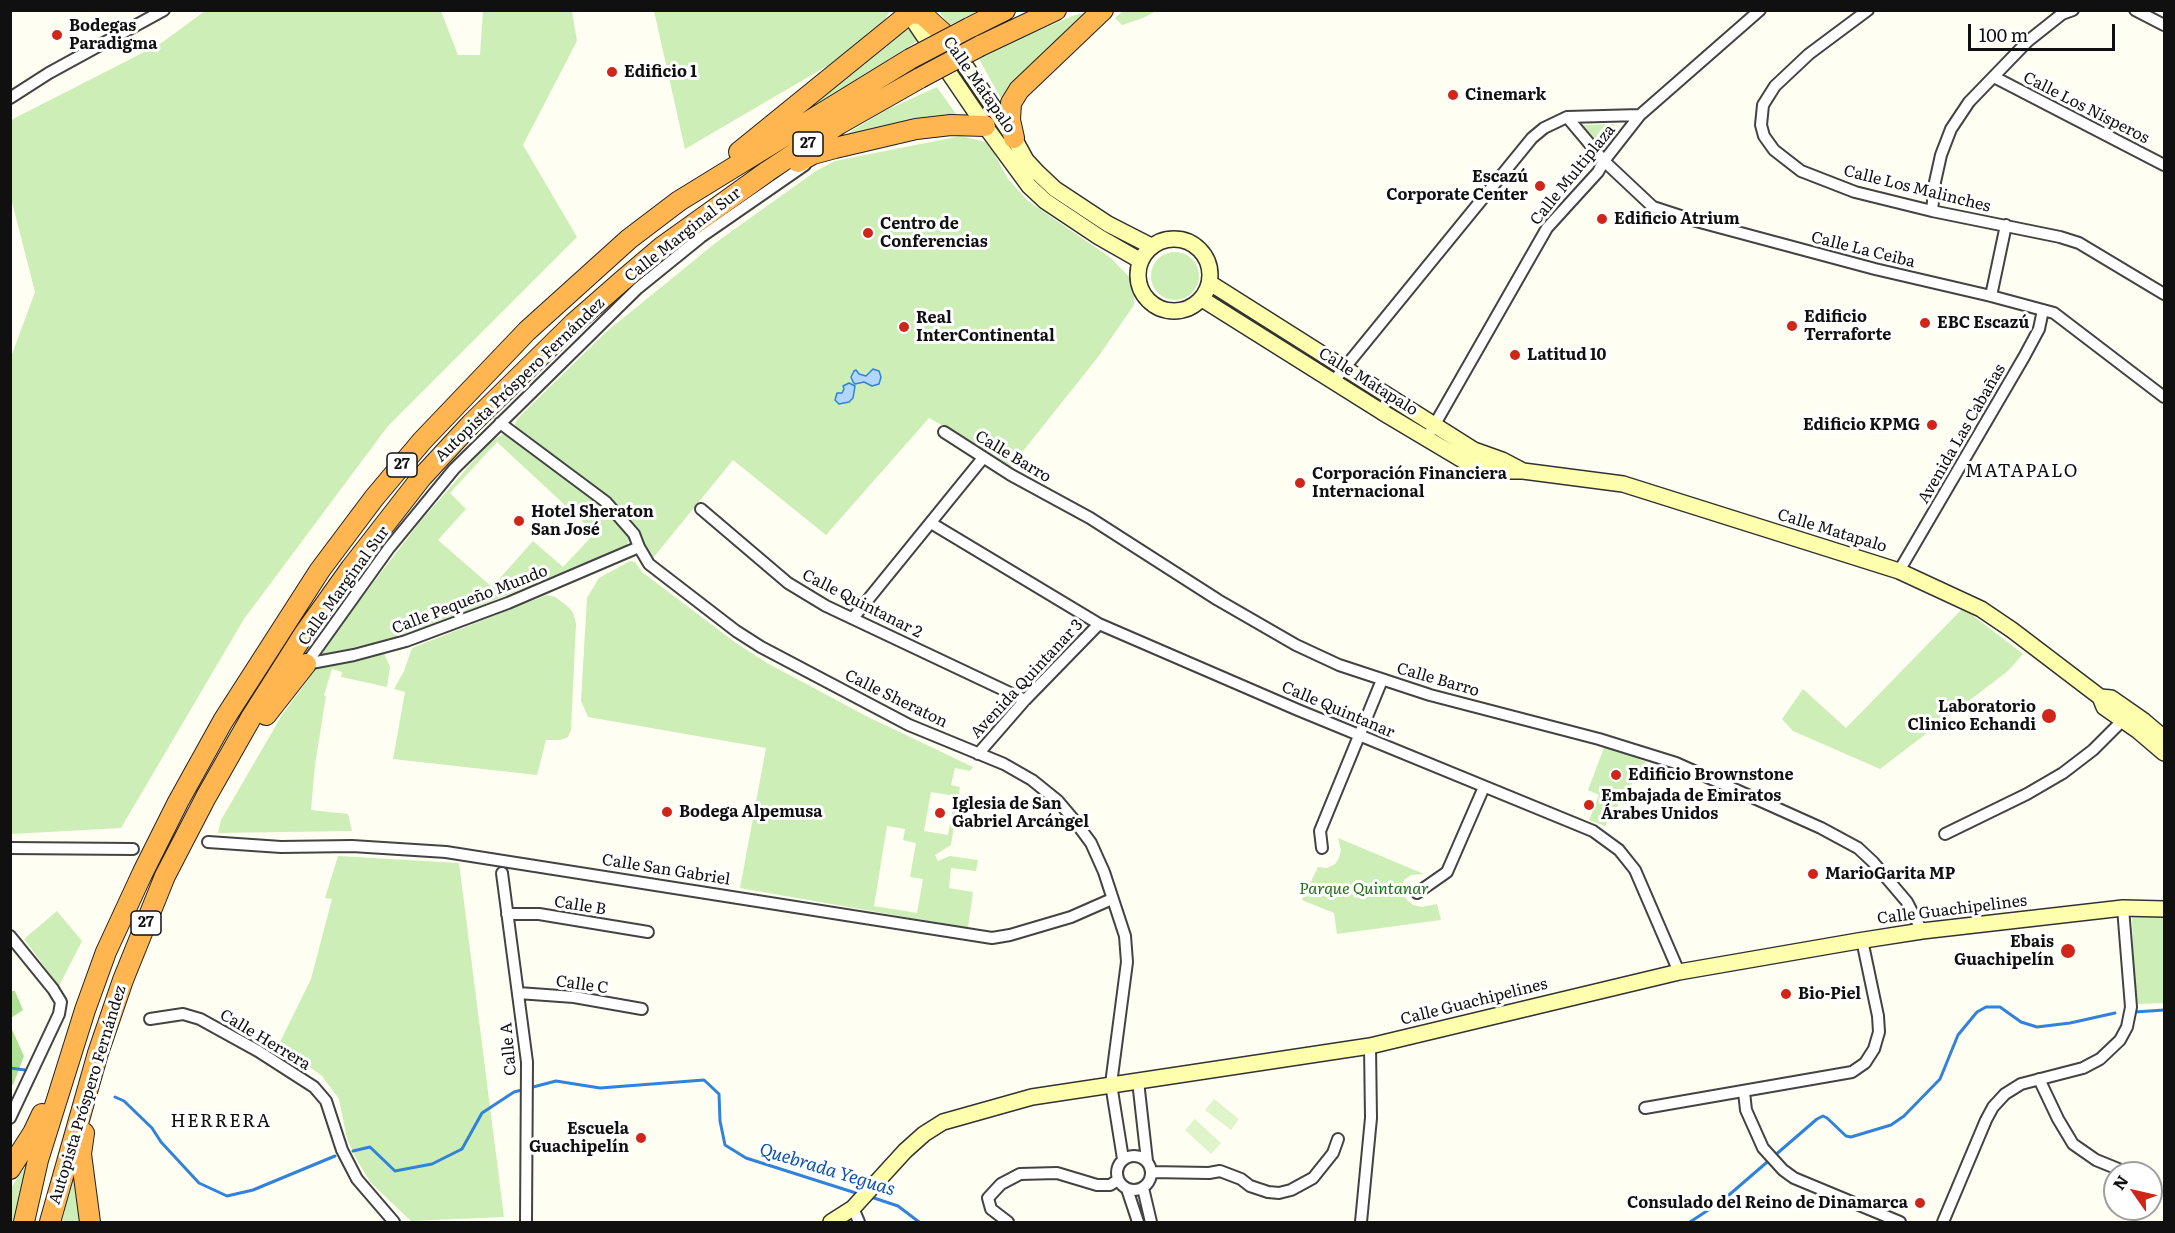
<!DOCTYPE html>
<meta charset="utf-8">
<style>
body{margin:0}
#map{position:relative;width:2175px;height:1233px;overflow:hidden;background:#fffef2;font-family:Literata,serif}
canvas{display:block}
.frame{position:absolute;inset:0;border:12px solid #101010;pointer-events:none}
.north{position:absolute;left:2103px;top:1161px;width:60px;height:60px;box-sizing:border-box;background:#fff;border:2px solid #9f9f9f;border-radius:50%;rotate:304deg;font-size:16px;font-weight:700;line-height:24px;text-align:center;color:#101010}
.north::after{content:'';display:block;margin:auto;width:21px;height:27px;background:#cf2619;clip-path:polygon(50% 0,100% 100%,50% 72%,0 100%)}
.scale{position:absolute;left:1968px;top:24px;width:147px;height:27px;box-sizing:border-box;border:3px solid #101010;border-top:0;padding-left:8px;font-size:18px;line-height:21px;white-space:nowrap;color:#101010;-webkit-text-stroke:4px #fff;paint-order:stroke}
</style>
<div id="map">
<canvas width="2175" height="1233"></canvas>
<div class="frame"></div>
<div class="north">N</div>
<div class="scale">100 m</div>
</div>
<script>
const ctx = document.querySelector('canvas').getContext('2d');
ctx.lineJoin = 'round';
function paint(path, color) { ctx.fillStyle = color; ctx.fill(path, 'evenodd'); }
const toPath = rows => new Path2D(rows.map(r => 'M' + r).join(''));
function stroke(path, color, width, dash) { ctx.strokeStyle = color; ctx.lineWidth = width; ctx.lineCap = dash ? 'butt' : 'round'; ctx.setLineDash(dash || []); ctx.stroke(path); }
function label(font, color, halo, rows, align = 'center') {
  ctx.font = font + ' Literata,serif'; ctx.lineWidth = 6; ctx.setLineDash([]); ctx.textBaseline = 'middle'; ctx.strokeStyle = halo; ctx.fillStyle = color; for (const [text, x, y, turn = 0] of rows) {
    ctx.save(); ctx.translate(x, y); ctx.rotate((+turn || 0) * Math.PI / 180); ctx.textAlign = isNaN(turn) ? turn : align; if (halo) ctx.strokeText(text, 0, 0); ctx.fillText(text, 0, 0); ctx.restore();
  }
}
paint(toPath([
 [205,11,441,11,458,55,480,55,483,11,572,11,577,41,523,145,577,237,388,426,244,619,121,828,11,834,11,357,35,292,11,198,11,120,160,44],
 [654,11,890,11,881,27,839,59,685,149],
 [939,11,984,11,949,25],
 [1091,11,1004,104,979,59,986,53,1075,15],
 [1123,11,1123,10,1156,11,1143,18,1122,25,1115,18],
 [904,26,912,33,917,41,848,86,787,120],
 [937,87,958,117,834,142,884,111],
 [1613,124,1618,131,1606,149,1601,150,1582,130,1584,125],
 [961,136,985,142,993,152,1008,179,1028,201,1111,258,1134,282,1134,305,1098,357,1008,470,980,453,945,427,929,418,826,535,733,460,653,558,620,509,600,491,517,429,515,424,517,419,606,332,718,241,816,171,835,161],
 '1151 276a24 24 0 1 1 48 0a24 24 0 1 1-48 0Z',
 [505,433,597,500,626,530,630,538,626,547,440,622,368,648,323,657,318,655,419,523,490,442],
 [497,442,595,533,563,567,533,541,492,587,438,540,466,509,450,493],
 [630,561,635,562,642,572,736,643,767,663,866,716,973,767,970,771,955,768,951,785,960,787,951,845,935,855,938,861,950,856,978,860,976,871,951,868,949,888,973,892,968,928,740,888,766,748,588,717,581,701,587,598,599,578],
 [931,792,955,796,948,835,924,831],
 [887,826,905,829,903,840,916,843,910,877,923,879,917,913,874,906],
 [547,595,555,597,566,605,573,612,576,624,571,730,568,737,560,740,546,740,537,775,393,759,405,692,394,689,404,671,412,648],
 [1963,608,2023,654,2008,671,1880,769,1793,731,1782,719,1803,689,1846,728],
 [383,651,390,667,387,687,341,677,342,672,332,669,324,695,326,696,315,765,311,810,348,814,352,831,218,833,221,820,282,715,319,665],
 [1605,745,1646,762,1605,826,1589,820,1599,795,1588,790],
 [1338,838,1424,874,1411,875,1404,880,1401,891,1408,901,1413,905,1422,907,1437,904,1441,920,1337,934,1334,913,1302,900,1318,867,1327,868,1335,864,1339,858,1341,850],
 [338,856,459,863,504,1217,411,1221,371,1183,358,1162,347,1139,339,1099,322,1076,279,1044,311,979,332,899,325,898],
 [57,911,82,941,59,986,24,939],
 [2164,914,2164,1003,2138,1004,2134,983,2132,915],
 [29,1161,15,1222,11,1222,11,1188],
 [76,1165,83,1222,62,1222]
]), '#cdeeb7');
paint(toPath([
 [11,991,15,991,23,1010,11,1018],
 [10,1025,24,1056,13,1085,10,1083]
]), '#ade195');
paint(toPath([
 [1214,1099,1239,1119,1231,1130,1205,1110],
 [1195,1119,1221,1143,1211,1154,1185,1130]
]), '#e0f4ca');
const water = toPath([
 [873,369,879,371,881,377,879,384,872,386,864,382,855,384,853,382,851,377,854,371,856,370,859,374,866,376,873,369],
 [849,383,855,386,853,398,849,402,839,404,835,400,837,393,842,393,844,389,843,386,849,383]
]);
paint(water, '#b1d7fc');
stroke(water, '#3182da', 1.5);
stroke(toPath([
 [2135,1012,2164,1010],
 [10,1068,25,1070],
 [115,1097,124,1101,152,1128,161,1142,199,1183,227,1196,253,1190,335,1156],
 [353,1151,370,1147,395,1171,432,1164,462,1149,482,1113,514,1092,556,1081,600,1088,704,1080,719,1094,720,1121,725,1145,746,1158,859,1194],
 [871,1197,898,1206,919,1222],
 [1690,1222,1722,1201,1817,1119,1823,1116,1827,1118,1846,1136,1851,1137,1891,1125,1904,1116,1940,1079,1958,1035,1977,1012,1986,1007,2000,1007,2021,1022,2037,1027,2070,1023,2115,1013]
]), '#3182da', 3);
const street = toPath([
 [1868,10,1809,54,1775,86,1763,105,1761,125,1764,136,1774,150,1801,171,1855,192,1932,211,2060,237,2079,243,2164,294],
 [2135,10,2164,25],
 [1994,77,2164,165],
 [10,98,49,73,164,10],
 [1567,117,1604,161,1653,207,1696,221,1875,269,1991,296,2054,313,2164,397],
 [1932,211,1935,182,1941,155,1951,129,1969,102,2028,41,2062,14,2073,10],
 [1991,296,2006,225],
 [1333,382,1532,138,1544,128,1567,117,1640,115],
 [500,423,606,502,634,534,639,547,649,564,736,631,761,647,909,725,1004,764,1032,780,1058,801,1074,820,1091,843,1104,872,1125,936,1127,962,1111,1084,1123,1159],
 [1431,431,1547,228,1598,172,1604,161,1640,115,1760,10],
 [944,432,1011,475,1090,518,1218,600,1296,645,1339,665,1430,695,1599,739,1676,763,1821,828,1858,848,1873,862,1907,902,1922,931],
 [701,509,788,583,826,606,1025,700],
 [931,523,1099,624,1298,710,1593,831,1619,850,1635,870,1679,972],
 [1899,571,2024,357,2039,329,2043,310],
 [853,618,983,458],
 [306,664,389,548,454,469,638,288,701,237,805,165],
 [306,664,354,655,406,641,508,603,639,547],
 [978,754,1025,700,1099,624],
 [1945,834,2027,794,2063,773,2093,750,2123,720],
 [208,842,281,847,352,846,446,852,992,938,1010,935,1071,917,1112,899],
 [10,848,133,849],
 [1322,848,1320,831,1382,680],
 [502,873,527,1062,526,1222],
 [1417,893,1447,872,1484,787],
 [507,914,539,914,648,932],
 [10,936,53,989,61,1002,59,1014,10,1118],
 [518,993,574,997,642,1009],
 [150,1019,183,1014,200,1019,258,1051,314,1087,326,1101,342,1150,357,1179,394,1222],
 [2039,1079,2058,1119,2073,1144,2096,1160,2128,1173],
 [1138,1081,1147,1161],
 [1744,1092,1746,1110,1763,1148,1783,1170,1794,1178,1900,1222],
 [1645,1108,1852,1072,1865,1063,1874,1049,1879,1032,1878,1016,1862,940],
 '1117 1173a17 17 0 1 1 34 0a17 17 0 1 1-34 0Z',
 [1151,1172,1209,1173,1220,1171,1241,1179,1250,1186,1268,1192,1279,1193,1291,1190,1313,1178,1333,1153,1338,1139],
 [1143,1188,1151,1222],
 [1127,1189,1138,1222],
 [853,1208,859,1222],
 [1008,1222,991,1209,988,1198,1001,1184,1020,1174,1057,1173,1097,1185,1110,1185,1118,1180],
 [1361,1222,1371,1118,1370,1046],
 [1943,1222,1986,1120,1993,1107,2005,1094,2021,1084,2083,1068,2100,1059,2120,1040,2127,1027,2131,1007,2123,908]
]);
const secondary = toPath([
 [909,14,985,126,1029,186,1045,201,1099,237,1141,261],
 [954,49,1014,138,1026,160,1038,173,1055,189,1108,224,1151,246],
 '1138 275a36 36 0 1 1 72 0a36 36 0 1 1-72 0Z',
 [1210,283,1474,450,1502,460,1521,470],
 [1202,299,1382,412,1471,465,1499,471,1523,471,1623,484,1899,571,1981,609,2012,630,2100,697,2104,707,2137,730,2164,753],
 [2100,697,2111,698,2144,721,2164,738],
 [831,1222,853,1208,905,1151,924,1134,943,1122,1032,1097,1370,1046,1679,972,1858,941,1922,931,2123,908,2164,909]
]);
const highway = toPath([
 [969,28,1005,10],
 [980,46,1056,10],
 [1014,138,1010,120,1011,103,1019,90,1103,10],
 [739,152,909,14,921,13,944,34],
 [798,162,813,154,835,148,916,129,951,125,985,126],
 [266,715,306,664],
 [84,1133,81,1154,90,1222],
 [10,1169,33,1133,42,1114],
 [24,1222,38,1160,85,1010,106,952,143,872,178,802,223,721,320,570,374,498,422,441,527,331,629,239,679,201,910,59],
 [50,1222,98,1053,123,980,165,876,206,797,252,716,304,634,351,568,421,478,471,424,574,323,623,280,662,247,768,171,839,124,920,78]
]);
stroke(street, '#434343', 14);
stroke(secondary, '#323232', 18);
stroke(highway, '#212121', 22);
stroke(street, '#fff', 10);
stroke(secondary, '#feffad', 15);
stroke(highway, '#ffb650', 20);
const highwayBridge = toPath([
 [910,59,969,28],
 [920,78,980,46]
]);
stroke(highwayBridge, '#212121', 22, []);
stroke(highwayBridge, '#ffb650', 20);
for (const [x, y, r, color] of [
 [57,35,6,"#cf2619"],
 [612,72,6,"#cf2619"],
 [1453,95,6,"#cf2619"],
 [1540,186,6,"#cf2619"],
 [1602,219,6,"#cf2619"],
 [868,233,6,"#cf2619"],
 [1925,323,6,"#cf2619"],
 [1792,326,6,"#cf2619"],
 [904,327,6,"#cf2619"],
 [1515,355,6,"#cf2619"],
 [1932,425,6,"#cf2619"],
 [1300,483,6,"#cf2619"],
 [519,521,6,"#cf2619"],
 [2049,716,8,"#cf2619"],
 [1616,775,6,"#cf2619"],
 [1589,805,6,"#cf2619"],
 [667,812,6,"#cf2619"],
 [940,813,6,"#cf2619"],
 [1813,874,6,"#cf2619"],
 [2068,951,8,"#cf2619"],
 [1786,994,6,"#cf2619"],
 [641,1138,6,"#cf2619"],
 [1920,1203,6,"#cf2619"]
]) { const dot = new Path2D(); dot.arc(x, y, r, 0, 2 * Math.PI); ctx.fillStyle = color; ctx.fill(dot); stroke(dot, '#fff', 2); }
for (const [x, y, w] of [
 [808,144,30],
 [402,465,30],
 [146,923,30]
]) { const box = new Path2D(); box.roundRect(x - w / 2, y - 12, w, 24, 4.5); ctx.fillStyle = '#fff'; ctx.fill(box); stroke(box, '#101010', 1.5); }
label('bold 15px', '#101010', null, [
 ["27",808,144],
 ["27",402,465],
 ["27",146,923]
]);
label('bold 16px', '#101010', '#fff', [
 ["Bodegas",69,26],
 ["Paradigma",69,44],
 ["Edificio 1",624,72],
 ["Cinemark",1465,95],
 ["Escazú",1528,177,"right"],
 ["Corporate Center",1528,195,"right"],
 ["Edificio Atrium",1614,219],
 ["Centro de",880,224],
 ["Conferencias",880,242],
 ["Edificio",1804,317],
 ["Terraforte",1804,335],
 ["Real",916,318],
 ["InterContinental",916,336],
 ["EBC Escazú",1937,323],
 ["Latitud 10",1527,355],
 ["Edificio KPMG",1920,425,"right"],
 ["Corporación Financiera",1312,474],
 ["Internacional",1312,492],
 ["Hotel Sheraton",531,512],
 ["San José",531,530],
 ["Laboratorio",2036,707,"right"],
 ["Clinico Echandi",2036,725,"right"],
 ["Edificio Brownstone",1628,775],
 ["Embajada de Emiratos",1601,796],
 ["Árabes Unidos",1601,814],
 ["Iglesia de San",952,804],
 ["Gabriel Arcángel",952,822],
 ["Bodega Alpemusa",679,812],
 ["MarioGarita MP",1825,874],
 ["Ebais",2054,942,"right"],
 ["Guachipelín",2054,960,"right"],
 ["Bio-Piel",1798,994],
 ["Escuela",629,1129,"right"],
 ["Guachipelín",629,1147,"right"],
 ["Consulado del Reino de Dinamarca",1908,1203,"right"]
], 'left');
label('16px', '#101010', '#fff', [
 ["Calle Matapalo",979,85,55],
 ["Calle Los Nísperos",2086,108,27],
 ["Calle Multiplaza",1573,175,-51],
 ["Calle Los Malinches",1917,189,14],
 ["Calle Marginal Sur",683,235,-38],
 ["Calle La Ceiba",1863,250,14],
 ["Autopista Próspero Fernández",520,380,-44],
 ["Calle Matapalo",1368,382,32],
 ["Avenida Las Cabañas",1962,434,-60],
 ["Calle Barro",1013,457,31],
 ["Calle Matapalo",1832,531,17],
 ["Calle Marginal Sur",344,586,-54],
 ["Calle Pequeño Mundo",470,600,-21],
 ["Calle Quintanar 2",862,604,27],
 ["Avenida Quintanar 3",1027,679,-47],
 ["Calle Barro",1438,680,16],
 ["Calle Sheraton",896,699,26],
 ["Calle Quintanar",1338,710,23],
 ["Calle San Gabriel",666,870,9],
 ["Calle B",580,906,9],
 ["Calle Guachipelines",1952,910,-7],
 ["Calle C",582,985,8],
 ["Calle Guachipelines",1474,1002,-14],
 ["Calle Herrera",265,1040,31],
 ["Calle A",509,1049,-95],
 ["Autopista Próspero Fernández",88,1095,-73]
]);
label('italic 16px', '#206f18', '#fff', [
 ["Parque Quintanar",1364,889]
]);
ctx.letterSpacing = '1.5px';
label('18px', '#101010', '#fff', [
 ["MATAPALO",2022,472],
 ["HERRERA",221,1122]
]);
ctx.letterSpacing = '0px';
label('italic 18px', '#0b53af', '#fff', [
 ["Quebrada Yeguas",827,1170,17]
]);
</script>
